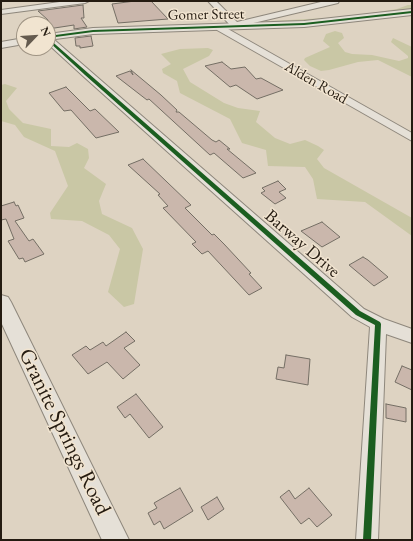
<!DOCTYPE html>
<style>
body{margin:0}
#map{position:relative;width:413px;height:541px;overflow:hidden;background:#ded3c2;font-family:"EB Garamond",serif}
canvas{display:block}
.frame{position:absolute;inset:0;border:2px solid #241b11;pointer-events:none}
.north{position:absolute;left:16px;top:16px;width:40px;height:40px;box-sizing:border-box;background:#f1e4d0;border:1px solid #9f9484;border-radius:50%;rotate:65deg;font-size:11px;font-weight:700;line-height:16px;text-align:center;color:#241b11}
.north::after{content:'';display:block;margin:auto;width:14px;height:18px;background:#655b4f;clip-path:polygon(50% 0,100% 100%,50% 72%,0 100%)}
</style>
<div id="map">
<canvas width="413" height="541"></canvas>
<div class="frame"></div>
<div class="north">N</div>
</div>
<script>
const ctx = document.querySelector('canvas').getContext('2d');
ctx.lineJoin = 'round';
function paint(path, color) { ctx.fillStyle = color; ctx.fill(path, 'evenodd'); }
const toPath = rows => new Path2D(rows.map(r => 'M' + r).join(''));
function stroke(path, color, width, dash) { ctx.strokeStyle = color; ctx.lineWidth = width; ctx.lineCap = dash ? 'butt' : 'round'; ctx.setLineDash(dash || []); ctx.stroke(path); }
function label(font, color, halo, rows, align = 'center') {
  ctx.font = font + ' "EB Garamond",serif'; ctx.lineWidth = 3; ctx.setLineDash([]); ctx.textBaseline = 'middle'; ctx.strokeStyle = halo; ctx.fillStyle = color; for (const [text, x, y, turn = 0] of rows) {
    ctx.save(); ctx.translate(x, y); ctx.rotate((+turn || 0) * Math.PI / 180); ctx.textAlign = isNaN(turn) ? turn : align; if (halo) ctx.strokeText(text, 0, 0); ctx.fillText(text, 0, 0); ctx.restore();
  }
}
paint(toPath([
 [408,5,412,5,412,10,335,20,265,24,251,22,345,17,397,9],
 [335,31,342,33,344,38,338,43,345,52,352,54,372,55,399,61,408,58,408,56,391,42,393,38,412,47,412,77,378,60,358,62,329,70,321,71,310,66,304,60,305,58,330,47,323,41,326,34],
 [208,48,213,50,209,56,183,69,190,82,224,103,238,108,260,111,256,122,275,138,290,144,305,140,318,146,324,150,317,159,324,168,412,218,412,236,365,202,317,199,313,179,305,167,268,166,266,150,242,143,230,119,180,93,177,81,163,73,162,69,171,64,161,54,180,49],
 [5,84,17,88,6,101,9,109,23,123,51,129,51,146,69,147,77,143,88,149,89,158,84,168,106,184,99,201,102,214,132,228,143,249,134,304,124,307,108,292,120,249,109,235,82,221,51,219,50,213,68,186,55,151,24,137,15,125,1,121,1,85]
]), '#c9c7a5');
const building = toPath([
 [135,1,151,1,168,19,118,23,112,4,135,1],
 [83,5,84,18,81,18,87,27,74,29,74,25,48,29,48,20,38,11,83,5],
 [91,36,93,46,80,48,80,46,76,46,75,38,91,36],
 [222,62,231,69,245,67,256,79,261,78,283,90,257,99,236,85,230,87,205,66,222,62],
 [131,70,161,95,177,110,176,112,179,112,212,140,216,142,219,140,230,149,227,149,256,173,243,178,214,153,210,155,149,99,147,100,116,76,130,71,133,75,131,70],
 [66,87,90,111,95,109,119,132,96,138,71,110,64,111,49,93,66,87],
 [143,159,191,205,185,208,212,235,214,234,224,244,251,273,249,274,262,288,249,295,208,251,202,254,192,244,196,242,163,208,168,206,158,195,160,194,128,165,143,159],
 [278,181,286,189,279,192,286,198,275,204,261,193,265,191,262,188,278,181],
 [14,202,16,206,18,205,24,218,15,221,29,241,33,239,44,254,25,262,23,258,19,259,8,241,14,239,6,219,1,220,1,206,14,202],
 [322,222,340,237,322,247,301,231,322,222],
 [363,257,368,260,388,277,374,286,349,265,363,257],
 [126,332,135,341,124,348,140,365,123,379,107,362,88,374,72,355,86,346,90,350,103,342,106,346,126,332],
 [286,355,310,359,308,385,276,379,278,367,284,368,286,355],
 [402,366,412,370,412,390,395,382,402,366],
 [136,394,163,427,149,438,130,414,125,418,117,407,136,394],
 [386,404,406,408,406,422,386,418,386,404],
 [180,488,193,511,164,529,160,521,154,525,148,513,157,508,154,503,180,488],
 [309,488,332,515,317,527,309,518,301,524,280,497,289,490,295,499,309,488],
 [217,497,224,509,208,520,201,507,217,497]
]);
paint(building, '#cab7ac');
stroke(building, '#746e64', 1);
const minor = toPath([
 [67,1,89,1,85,3,1,14,1,10,67,1],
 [208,1,216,1,237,22,325,1,339,1,338,3,228,29,412,133,412,141,217,30,216,28,217,26,229,24,208,1],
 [48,36,51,37,364,309,384,319,412,329,412,343,386,334,378,540,356,540,370,327,352,317,83,76,48,44,48,36]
]);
const tertiary = toPath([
 [412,9,412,15,304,27,93,34,48,40,48,34,93,28,304,21,412,9],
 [24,38,24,44,1,48,1,42,24,38],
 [1,295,8,297,11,302,129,540,102,540,1,322,1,295]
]);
stroke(minor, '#8e877c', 2);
stroke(tertiary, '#8e877c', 2);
paint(minor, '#e5e0d7');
paint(tertiary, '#e5e0d7');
paint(toPath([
 [412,11,412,13,304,25,93,32,48,38,360,311,380,322,381,324,371,540,363,540,375,325,356,315,85,75,48,41,48,36,93,30,304,23,412,11]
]), '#1b5e20');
label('15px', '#241b11', '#f1e4d0', [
 ["Gomer Street",206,15,-1],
 ["Alden Road",316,83,30]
]);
label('18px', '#241b11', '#f1e4d0', [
 ["Barway Drive",302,244,41]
]);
label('22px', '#241b11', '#f1e4d0', [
 ["Granite Springs Road",64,432,64]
]);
</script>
